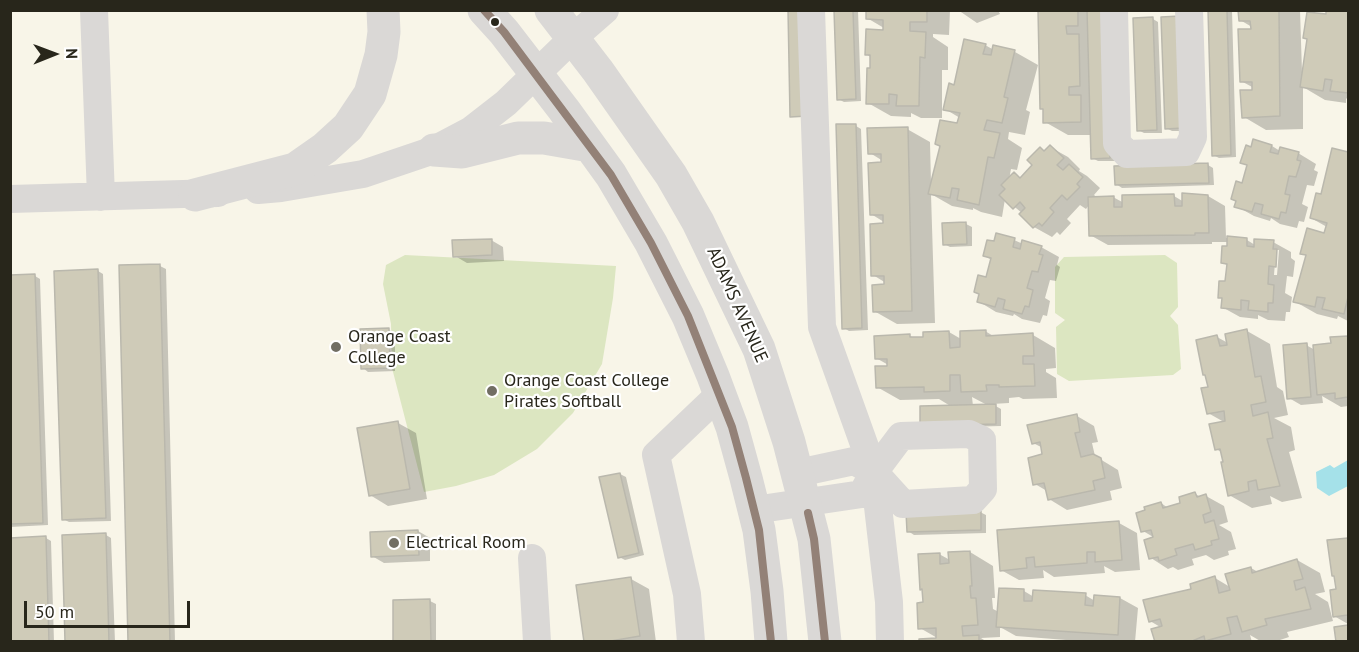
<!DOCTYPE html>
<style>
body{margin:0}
#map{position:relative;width:1359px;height:652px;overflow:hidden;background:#f8f5e8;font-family:"PT Sans",sans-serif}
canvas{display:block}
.frame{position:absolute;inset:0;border:12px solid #28261b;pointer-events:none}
.north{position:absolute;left:24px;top:24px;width:60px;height:60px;-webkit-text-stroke:4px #fff;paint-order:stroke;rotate:89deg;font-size:16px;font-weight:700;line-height:24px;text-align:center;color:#28261b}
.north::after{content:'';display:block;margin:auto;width:21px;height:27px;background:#28261b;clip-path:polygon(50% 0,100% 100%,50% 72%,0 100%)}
.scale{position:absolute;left:24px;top:601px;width:166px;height:27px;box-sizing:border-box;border:3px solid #28261b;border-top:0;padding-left:8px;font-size:18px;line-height:21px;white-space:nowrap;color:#28261b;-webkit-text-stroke:4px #fff;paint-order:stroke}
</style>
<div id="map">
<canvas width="1359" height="652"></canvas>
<div class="frame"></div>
<div class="north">N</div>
<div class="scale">50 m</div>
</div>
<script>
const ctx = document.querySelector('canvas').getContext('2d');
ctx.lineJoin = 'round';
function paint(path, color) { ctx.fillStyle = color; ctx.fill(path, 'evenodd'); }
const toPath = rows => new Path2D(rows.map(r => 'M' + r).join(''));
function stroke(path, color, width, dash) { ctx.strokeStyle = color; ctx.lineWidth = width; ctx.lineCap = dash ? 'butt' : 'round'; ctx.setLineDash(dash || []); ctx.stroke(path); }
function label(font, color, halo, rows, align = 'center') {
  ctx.font = font + ' "PT Sans",sans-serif'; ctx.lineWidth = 4.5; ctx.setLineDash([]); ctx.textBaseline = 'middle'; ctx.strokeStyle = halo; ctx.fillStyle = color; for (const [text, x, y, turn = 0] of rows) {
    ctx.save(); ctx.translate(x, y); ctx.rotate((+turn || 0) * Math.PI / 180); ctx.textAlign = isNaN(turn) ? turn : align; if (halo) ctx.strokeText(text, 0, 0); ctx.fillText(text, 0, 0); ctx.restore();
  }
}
paint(toPath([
 [405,255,616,266,613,298,602,364,573,413,537,449,494,475,456,486,424,492,392,368,391,324,383,284,386,265],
 [1165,255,1177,263,1178,307,1170,316,1178,325,1181,369,1173,375,1069,381,1057,374,1056,327,1065,320,1055,313,1055,267,1064,257]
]), '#dce6c1');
paint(toPath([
 [1348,460,1348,486,1329,496,1317,488,1316,472,1330,465,1334,468]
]), '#a5e1e9');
paint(toPath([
 [836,10,858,10,861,101,844,102,838,99],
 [868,10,950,10,949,35,933,34,933,37,948,47,948,70,942,70,942,118,921,118,911,113,911,117,891,116,868,103,872,58,866,54,884,31,884,28,867,18],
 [958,10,998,10,1000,14,977,23],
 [1039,10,1111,10,1115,161,1098,161,1092,158,1092,135,1068,135,1045,122],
 [1210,10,1232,10,1236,157,1219,158,1213,155],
 [1240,10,1300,10,1302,72,1327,16,1328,12,1326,10,1348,10,1348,100,1346,98,1346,103,1325,100,1303,87,1303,129,1266,130,1244,117,1254,91,1254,88,1241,81,1252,27,1240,20],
 [1153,19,1158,22,1162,133,1144,133,1138,130],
 [1185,21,1189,131,1172,131,1166,128],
 [985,45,994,50,994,47,1015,52,1038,65,1026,110,1030,112,1025,135,1009,132,1008,139,1022,148,1017,170,1011,169,1009,180,1014,174,1021,178,1050,147,1068,157,1080,169,1079,171,1087,176,1100,188,1094,195,1098,198,1113,197,1124,203,1174,196,1184,202,1208,196,1225,206,1226,238,1247,240,1255,245,1273,242,1291,252,1291,258,1295,261,1293,277,1287,276,1285,293,1292,297,1290,312,1286,312,1285,321,1268,320,1258,315,1258,319,1240,317,1222,307,1223,299,1219,297,1227,283,1228,266,1222,262,1228,242,1212,242,1212,244,1108,245,1090,235,1089,205,1086,209,1080,205,1067,219,1071,223,1060,235,1057,232,1052,237,1034,227,1022,213,1005,199,1002,217,981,212,973,208,973,210,952,206,931,194,935,323,897,324,874,311,886,285,886,283,873,275,885,225,884,222,871,214,883,161,870,153,907,129,930,142,931,183,959,125,960,118,945,109,955,86],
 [1276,250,1279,250,1277,275,1274,275],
 [856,126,861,129,868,330,849,331,844,328],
 [1254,141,1272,146,1280,151,1298,153,1316,164,1314,170,1318,172,1314,186,1307,185,1302,204,1308,207,1304,222,1299,221,1297,228,1280,224,1271,218,1270,221,1254,216,1236,206,1248,166,1242,162,1252,148],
 [1333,150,1348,154,1348,321,1338,316,1337,319,1317,314,1294,301,1308,256,1302,253,1325,235,1327,227,1311,218,1322,196],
 [1208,165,1213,168,1214,185,1122,188,1116,184],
 [966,224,972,227,972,246,950,247,944,244],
 [491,240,503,247,504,261,467,263,455,256],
 [1014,240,1023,244,1041,247,1059,257,1057,265,1060,267,1056,281,1050,280,1045,298,1050,301,1047,316,1043,315,1040,323,1022,319,1014,314,1013,316,996,312,978,301,992,260,984,256],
 [160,266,166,269,175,642,130,642],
 [98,271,103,274,111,521,69,522,63,519],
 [10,276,35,276,40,279,48,525,10,527],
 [389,330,395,333,395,371,368,372,363,368],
 [985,331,995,337,1033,335,1055,348,1056,368,1046,369,1046,372,1056,378,1057,398,1023,399,1019,397,1009,398,1009,403,992,404,1001,409,1001,426,927,428,952,407,939,399,900,400,877,387,892,367,876,358,910,336,914,338,925,338,949,332,961,339],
 [972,397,989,406,973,406],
 [1247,331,1270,344,1277,387,1283,391,1288,415,1274,418,1291,427,1295,450,1289,452,1302,498,1282,502,1270,496,1272,504,1252,508,1229,495,1223,453,1216,449,1224,422,1208,413,1209,388,1217,337,1228,343],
 [1348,338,1348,406,1341,407,1322,396,1323,403,1301,405,1289,398,1306,345,1315,350,1332,344,1332,339],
 [1077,416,1094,426,1098,442,1092,443,1095,456,1118,470,1122,488,1110,491,1112,500,1067,510,1049,499,1047,491,1035,484,1044,456,1043,448,1033,443],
 [398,423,416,433,427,499,388,506,370,495],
 [620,474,626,477,644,555,625,560,619,557],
 [1195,494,1201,497,1206,496,1224,506,1228,522,1219,525,1231,532,1236,549,1228,551,1229,555,1214,560,1206,555,1192,559,1194,565,1178,570,1173,567,1168,569,1151,558,1155,538,1143,531,1161,503,1168,508,1182,504],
 [980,512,986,515,986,533,914,535,908,531],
 [1119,523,1137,533,1140,570,1115,572,1104,566,1105,573,1054,577,1043,570,1044,578,1019,580,1001,570,998,531],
 [418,531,430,538,430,561,384,563,372,556],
 [106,535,111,538,115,642,67,642],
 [46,538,51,541,54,642,10,642],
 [1348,539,1348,624,1334,616,1338,591,1336,577,1333,576,1329,542],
 [970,552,993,566,995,598,992,598,993,609,999,612,1024,591,1034,597,1085,595,1095,601,1120,598,1138,608,1135,642,1091,642,1016,636,1000,627,1000,637,981,638,987,642,920,642,939,639,920,628,924,604,923,590,921,589,939,554,950,560],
 [1297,560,1320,573,1325,592,1315,594,1328,602,1333,621,1287,632,1289,637,1274,642,1262,642,1250,635,1252,642,1156,642,1162,628,1150,621,1193,590,1215,578,1230,587,1251,568,1258,572],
 [631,579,649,589,656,642,586,642],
 [430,601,436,604,436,642,395,642]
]), '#0003');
const building = toPath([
 [788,10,806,10,808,116,790,117,788,10],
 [834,10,853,10,856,99,837,100,834,10],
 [866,10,927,10,927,22,910,22,910,31,926,32,925,58,920,57,919,106,896,106,897,95,889,94,889,104,866,104,867,68,870,68,870,55,865,55,866,29,883,30,883,20,866,19,866,10],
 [1038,10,1078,10,1078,26,1066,26,1067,34,1079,34,1080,86,1069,87,1069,95,1081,95,1081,122,1043,123,1043,109,1040,109,1038,10],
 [1087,10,1105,10,1110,158,1091,159,1087,10],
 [1208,10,1227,10,1231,155,1212,156,1208,10],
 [1238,10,1279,10,1280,116,1242,118,1240,90,1252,90,1252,82,1240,82,1238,29,1251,29,1250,21,1239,21,1238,10],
 [1326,10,1348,10,1348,93,1330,91,1332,80,1325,79,1323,91,1300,87,1307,39,1303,38,1307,12,1326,14,1326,10],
 [1180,16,1184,128,1165,129,1161,17,1180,16],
 [1153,17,1157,130,1137,131,1133,18,1153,17],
 [964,39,986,44,983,54,991,55,993,45,1015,50,1004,97,1008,98,1002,123,987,120,984,130,1000,133,994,158,988,157,979,205,957,200,959,189,952,188,950,198,928,194,940,146,935,144,940,120,957,123,960,113,943,110,949,83,954,85,964,39],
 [836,124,856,124,862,328,842,329,836,124],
 [908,127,912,311,873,312,872,285,884,284,884,276,871,276,870,224,883,223,883,215,870,215,868,163,881,162,881,154,868,154,867,128,908,127],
 [1253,139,1272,145,1270,152,1278,154,1280,147,1299,152,1297,160,1301,161,1296,177,1289,176,1285,194,1290,195,1286,213,1281,212,1279,219,1261,214,1263,205,1255,203,1252,212,1234,207,1236,201,1231,199,1236,181,1242,183,1247,165,1240,163,1246,145,1251,147,1253,139],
 [1050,145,1064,158,1057,165,1063,170,1069,164,1083,177,1077,184,1080,187,1067,200,1062,195,1050,208,1054,212,1042,226,1039,223,1033,228,1019,214,1025,208,1020,202,1013,209,999,195,1005,189,1001,185,1014,172,1020,178,1032,165,1027,160,1040,147,1044,151,1050,145],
 [1332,148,1348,152,1348,297,1344,314,1322,309,1325,298,1317,297,1315,307,1293,302,1306,255,1300,254,1307,228,1324,233,1327,223,1310,218,1316,193,1321,194,1332,148],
 [1208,163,1209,183,1115,185,1114,166,1208,163],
 [1182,193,1208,195,1209,233,1195,233,1195,235,1089,236,1088,197,1114,196,1114,207,1122,207,1122,195,1174,194,1175,206,1182,206,1182,193],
 [966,222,967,244,943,245,942,223,966,222],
 [996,233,1015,238,1013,247,1020,249,1022,240,1042,246,1039,254,1043,255,1038,272,1032,271,1027,288,1033,290,1029,307,1025,306,1022,314,1003,309,1005,300,998,298,995,307,977,302,979,294,974,292,978,275,986,277,991,258,983,256,987,240,994,241,996,233],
 [1227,236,1247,238,1247,246,1254,247,1254,239,1274,240,1273,249,1277,249,1276,267,1269,266,1268,284,1274,285,1273,303,1268,303,1268,312,1248,310,1249,301,1241,300,1241,310,1221,308,1222,298,1218,298,1219,281,1225,281,1227,264,1221,263,1222,246,1227,246,1227,236],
 [492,239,492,255,453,257,452,240,492,239],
 [160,264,170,642,128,642,119,265,160,264],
 [98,269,106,518,62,520,54,271,98,269],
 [35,274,43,523,10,524,10,275,35,274],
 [389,328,390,368,361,369,360,329,389,328],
 [1247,329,1255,377,1261,376,1266,402,1251,405,1253,416,1268,412,1273,438,1267,439,1280,486,1258,490,1256,480,1248,482,1249,491,1228,496,1221,462,1223,462,1220,449,1215,450,1209,424,1225,421,1224,411,1207,414,1201,388,1208,387,1205,375,1203,375,1196,340,1217,335,1220,346,1227,345,1225,334,1247,329],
 [986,330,986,336,1033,333,1034,356,1023,356,1023,364,1034,364,1035,386,999,387,999,385,986,385,987,391,961,392,960,375,950,375,950,391,924,392,924,387,876,388,875,366,887,366,887,359,875,359,874,336,910,334,910,337,923,337,923,332,949,331,950,348,960,347,960,331,986,330],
 [1348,336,1348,397,1335,399,1335,393,1317,395,1313,345,1331,343,1330,337,1348,336],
 [1307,343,1311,397,1287,399,1283,345,1307,343],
 [996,404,996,424,920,426,920,406,996,404],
 [1077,414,1080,432,1075,433,1081,457,1093,454,1101,458,1105,478,1093,481,1095,490,1048,500,1044,483,1033,485,1028,458,1042,454,1040,442,1032,444,1027,425,1077,414],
 [398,421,410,489,369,496,357,428,398,421],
 [620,473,639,553,618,558,599,477,620,473],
 [1195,492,1197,497,1206,494,1211,512,1203,515,1205,523,1214,520,1219,539,1211,541,1212,545,1195,550,1193,544,1175,549,1177,555,1159,561,1158,557,1149,559,1144,540,1153,537,1151,530,1141,532,1136,513,1145,510,1144,507,1161,502,1163,508,1180,503,1179,497,1195,492],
 [981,511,981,530,907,532,906,512,981,511],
 [1119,521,1122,560,1095,562,1095,552,1087,552,1087,563,1035,567,1034,557,1026,558,1027,568,1000,571,997,530,1119,521],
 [418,530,419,555,371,557,370,532,418,530],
 [106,533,109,642,65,642,62,535,106,533],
 [46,536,49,642,10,642,10,538,46,536],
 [1348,538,1348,615,1333,617,1330,590,1336,589,1334,576,1332,576,1327,540,1348,538],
 [970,551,972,586,970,586,971,598,976,598,978,625,962,626,963,636,979,635,979,642,919,642,919,639,936,638,936,628,918,629,917,603,923,602,922,589,920,590,918,554,940,553,940,564,949,563,948,552,970,551],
 [1297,559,1303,579,1294,581,1296,590,1305,587,1311,609,1265,619,1267,625,1242,632,1237,616,1227,618,1231,634,1205,641,1204,636,1190,642,1155,642,1151,629,1162,626,1160,619,1149,622,1143,600,1191,589,1190,584,1215,576,1219,593,1230,590,1225,574,1251,567,1252,573,1297,559],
 [631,577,640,636,605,642,584,642,576,585,631,577],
 [999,588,1024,589,1024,601,1032,601,1033,590,1086,593,1085,605,1093,606,1094,595,1120,597,1118,635,996,627,999,588],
 [430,599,431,642,393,642,393,600,430,599],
 [1348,625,1348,642,1336,642,1334,627,1348,625]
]);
paint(building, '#cfcbb8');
stroke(building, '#bab8ad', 1.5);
stroke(toPath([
 [94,10,101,197],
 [811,10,822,327,874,472,889,602,890,642],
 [1114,10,1117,143,1127,154,1186,152,1193,137,1189,10],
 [258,190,281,188,363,174,434,150,470,131,506,103,573,38,605,10],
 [10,199,218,193],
 [754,510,862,494,874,472,901,436,969,434,982,440,983,489,973,500,903,504,874,472,854,461,798,473],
 [532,558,537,642],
 [691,642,687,594,656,455,720,394]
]), '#dad8d6', 28);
stroke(toPath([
 [484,10,504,32,564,110,611,175,651,243,688,316,713,376,732,427,746,478,759,530,767,591,771,642],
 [551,10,598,71,671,175,698,222,759,349,789,442,814,539,825,642],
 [434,150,462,152,518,138,544,138,590,146],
 [195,195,295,169,325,148,348,127,370,94,381,55,384,32,383,10]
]), '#dad8d6', 33);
stroke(toPath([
 [484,10,504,32,611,175,651,243,688,316,732,427,746,478,759,530,771,642],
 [808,513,814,539,825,642]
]), '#938177', 8);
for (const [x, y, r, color] of [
 [495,22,5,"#28261b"],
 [336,347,6,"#716e63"],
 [492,391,6,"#716e63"],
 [394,543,6,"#716e63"]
]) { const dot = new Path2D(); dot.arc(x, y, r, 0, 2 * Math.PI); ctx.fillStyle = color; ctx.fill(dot); stroke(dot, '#fff', 2); }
label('18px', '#28261b', '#fff', [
 ["ADAMS AVENUE",737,305,66]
]);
label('18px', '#28261b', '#fff', [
 ["Orange Coast",348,337],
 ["College",348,358],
 ["Orange Coast College",504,381],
 ["Pirates Softball",504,402],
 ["Electrical Room",406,543]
], 'left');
</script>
